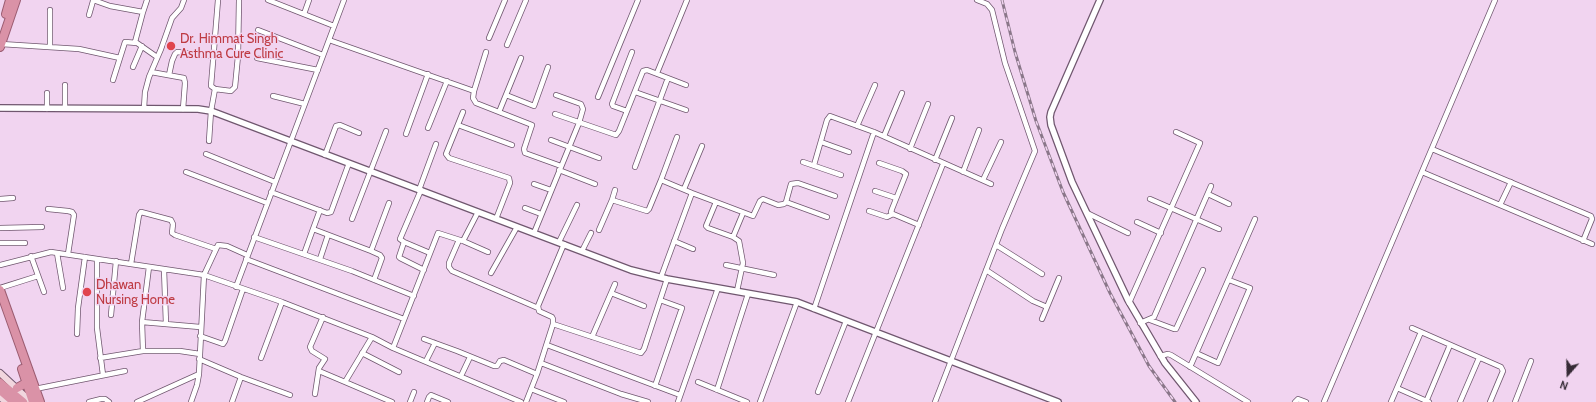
<!DOCTYPE html>
<style>
body{margin:0}
#map{position:relative;width:1596px;height:402px;overflow:hidden;background:#f1d4f0;font-family:Cabin,sans-serif}
canvas{display:block}
.north{position:absolute;left:1548px;top:354px;width:40px;height:40px;-webkit-text-stroke:3px #f1d4f0;paint-order:stroke;rotate:200deg;font-size:11px;font-weight:700;line-height:16px;text-align:center;color:#362b36}
.north::after{content:'';display:block;margin:auto;width:14px;height:18px;background:#362b36;clip-path:polygon(50% 0,100% 100%,50% 72%,0 100%)}
</style>
<div id="map">
<canvas width="1596" height="402"></canvas>
<div class="north">N</div>
</div>
<script>
const ctx = document.querySelector('canvas').getContext('2d');
ctx.lineJoin = 'round';
const toPath = rows => new Path2D(rows.map(r => 'M' + r).join(''));
function stroke(path, color, width, dash) { ctx.strokeStyle = color; ctx.lineWidth = width; ctx.lineCap = dash ? 'butt' : 'round'; ctx.setLineDash(dash || []); ctx.stroke(path); }
function label(font, color, halo, rows, align = 'center') {
  ctx.font = font + ' Cabin,sans-serif'; ctx.lineWidth = 3; ctx.setLineDash([]); ctx.textBaseline = 'middle'; ctx.strokeStyle = halo; ctx.fillStyle = color; for (const [text, x, y, turn = 0] of rows) {
    ctx.save(); ctx.translate(x, y); ctx.rotate((+turn || 0) * Math.PI / 180); ctx.textAlign = isNaN(turn) ? turn : align; if (halo) ctx.strokeText(text, 0, 0); ctx.fillText(text, 0, 0); ctx.restore();
  }
}
const minor = toPath([
 [93,0,110,6,143,12,147,0],
 [218,0,211,86,215,89,231,91,235,87,238,56,239,0],
 [268,0,334,26],
 [304,14,309,0],
 [89,15,93,1],
 [258,30,323,55],
 [489,38,505,0],
 [329,40,474,91,473,98,476,103,532,125,524,149,525,153,561,166],
 [135,42,143,12],
 [1,44,79,49,120,58],
 [507,45,526,0],
 [50,47,50,10],
 [257,58,318,70],
 [133,67,142,46],
 [151,72,184,78,185,83,183,109],
 [657,73,687,0],
 [169,75,172,61,175,54,177,52,213,56],
 [113,80,125,42,137,43,157,57],
 [65,85,65,108],
 [474,91,486,52],
 [635,92,686,110],
 [47,93,47,109],
 [506,95,534,106,548,67],
 [273,96,305,104],
 [598,97,638,0],
 [144,108,145,92,149,77,161,49,172,18,181,8,184,0],
 [627,111,613,106,612,104,632,52],
 [463,112,446,154,449,158,509,178,510,183,496,219],
 [499,112,521,58],
 [555,114,616,135,619,131,643,71,647,70,686,85],
 [458,125,512,145],
 [857,126,875,85],
 [428,128,447,81],
 [406,134,428,74],
 [884,136,902,93],
 [677,137,661,180,692,193],
 [551,140,599,158],
 [209,141,211,111,215,89],
 [821,142,849,152],
 [910,149,928,104],
 [1432,149,1591,216,1592,219,1583,241],
 [206,154,275,182],
 [325,155,336,126,340,125,359,133],
 [935,160,952,118],
 [803,162,841,175],
 [879,163,902,171,906,174,892,209,891,212,893,214,919,225],
 [814,165,827,120,830,116,874,132,991,184],
 [635,167,668,78],
 [559,170,595,184],
 [186,172,267,203],
 [963,172,979,130],
 [1422,172,1592,244],
 [983,180,1001,142],
 [534,184,551,190],
 [684,189,702,146],
 [419,190,436,144],
 [421,190,400,239,404,242,430,253],
 [875,191,896,198],
 [271,192,327,213,331,212,349,163],
 [1208,194,1229,204],
 [0,199,13,198],
 [1150,199,1219,229],
 [612,200,615,190],
 [786,202,827,217],
 [1500,205,1511,182],
 [525,208,541,214],
 [48,209,68,211,72,212,74,215,68,254],
 [320,210,313,229,371,251,389,203],
 [869,211,887,217,893,214],
 [478,212,463,241,488,252],
 [1087,213,1128,233],
 [352,219,386,131],
 [1137,222,1161,233],
 [0,228,42,227],
 [599,230,612,200,647,211,649,209,661,180],
 [534,233,579,123,583,109,581,104,556,95],
 [254,237,352,271,414,296],
 [733,237,743,213],
 [459,240,449,263,449,267,452,271,538,308],
 [674,241,693,249],
 [404,242,399,257,400,258,424,270],
 [559,242,577,205],
 [0,243,25,243],
 [996,245,1042,274],
 [371,251,380,255,382,258,374,280],
 [582,251,591,233],
 [57,253,63,288],
 [304,254,313,229],
 [31,256,44,292],
 [97,259,97,328,103,375],
 [246,259,404,319],
 [320,259,328,235],
 [131,264,139,215,141,212,171,220,173,224,172,233,175,235,216,249],
 [0,265,51,252,204,275,282,302,372,337,393,348,521,402],
 [726,265,774,275],
 [164,269,166,324],
 [986,270,1033,301,1047,307],
 [491,273,517,227],
 [661,277,692,193,716,202],
 [236,287,344,0],
 [0,288,38,276],
 [737,291,743,263,739,241,733,237,708,228,706,226,716,202,753,216,760,201,763,199,778,205,784,204,786,202,791,184,798,183,835,196],
 [611,293,644,306],
 [1129,303,1200,143,1176,132],
 [814,309,874,132],
 [111,315,116,261],
 [1042,319,1059,278],
 [1150,320,1174,329,1176,329,1203,270],
 [142,322,200,327],
 [1140,323,1154,317,1211,186],
 [553,324,641,353,644,349,667,279],
 [1412,328,1501,367,1503,371,1490,402],
 [77,334,78,308,85,257],
 [200,336,220,343,223,344,225,341,243,289],
 [372,337,345,382,392,402],
 [592,337,615,284],
 [424,339,457,351,494,366,497,366,500,361,504,360,537,374],
 [547,345,680,395],
 [393,348,438,233,463,241],
 [143,351,142,322,149,267],
 [362,353,399,372],
 [1196,353,1218,363,1250,288,1229,280],
 [1160,356,1168,354,1171,355,1248,402],
 [100,358,143,351,180,351,200,354],
 [261,358,282,302],
 [199,359,241,377,290,395],
 [426,361,435,343],
 [541,363,621,394,648,402],
 [1190,367,1255,219],
 [319,371,345,382],
 [461,376,470,357],
 [698,382,747,402],
 [655,386,682,308,660,300],
 [1397,388,1429,402],
 [35,389,125,371],
 [531,389,564,402],
 [717,390,748,294],
 [818,392,846,321],
 [315,394,319,368,325,359,312,351,310,347,323,317],
 [89,402,101,399,105,399,109,402],
 [137,402,199,374,204,275,218,245,227,246,247,255],
 [191,402,197,385,199,374],
 [232,402,241,377],
 [410,402,414,392],
 [427,402,429,397,431,395,448,402],
 [526,402,537,374,553,324,553,319,552,317,541,312,539,311,538,306,564,244],
 [678,402,718,288],
 [760,402,797,302],
 [848,402,943,164],
 [935,402,1002,229,1035,151,1005,63,992,10,987,4,977,0],
 [1295,402,1298,399,1306,402],
 [1324,402,1495,0],
 [1391,402,1421,332],
 [1426,402,1450,345],
 [1460,402,1479,358],
 [1515,402,1531,361]
]);
const tertiary = toPath([
 [1100,0,1051,112,1050,117,1051,125,1072,182,1128,300,1165,363,1196,402],
 [0,108,198,109,211,111,631,270,667,279,797,302,1058,402]
]);
const secondary = toPath([
 [0,373,31,402],
 [0,397,6,402]
]);
const trunk = toPath([
 [6,14,10,0],
 [0,47,16,0],
 [0,290,40,402],
 [22,369,33,402],
 [0,383,23,402],
 [17,388,26,383],
 [0,390,14,402]
]);
stroke(minor, '#70576f', 6);
stroke(tertiary, '#70576f', 8);
stroke(secondary, '#70576f', 8);
stroke(trunk, '#9b5c71', 10);
stroke(minor, '#fff', 4.5);
stroke(tertiary, '#fff', 5.5);
stroke(secondary, '#f1d6de', 6);
stroke(trunk, '#da92a7', 8);
const rail = toPath([
 [1002,0,1015,52,1036,121,1063,192,1110,293,1149,366,1175,402]
]);
stroke(rail, '#8a7789', 3);
stroke(rail, '#f1d4f0', 1.5, [4.5]);
for (const [x, y, r, color] of [
 [171,46,5,"#e0444e"],
 [87,292,5,"#e0444e"]
]) { const dot = new Path2D(); dot.arc(x, y, r, 0, 2 * Math.PI); ctx.fillStyle = color; ctx.fill(dot); stroke(dot, '#f1d4f0', 1.5); }
label('13px', '#be3a42', '#f1d4f0', [
 ["Dr. Himmat Singh",180,39],
 ["Asthma Cure Clinic",180,54],
 ["Dhawan",96,285],
 ["Nursing Home",96,300]
], 'left');
</script>
